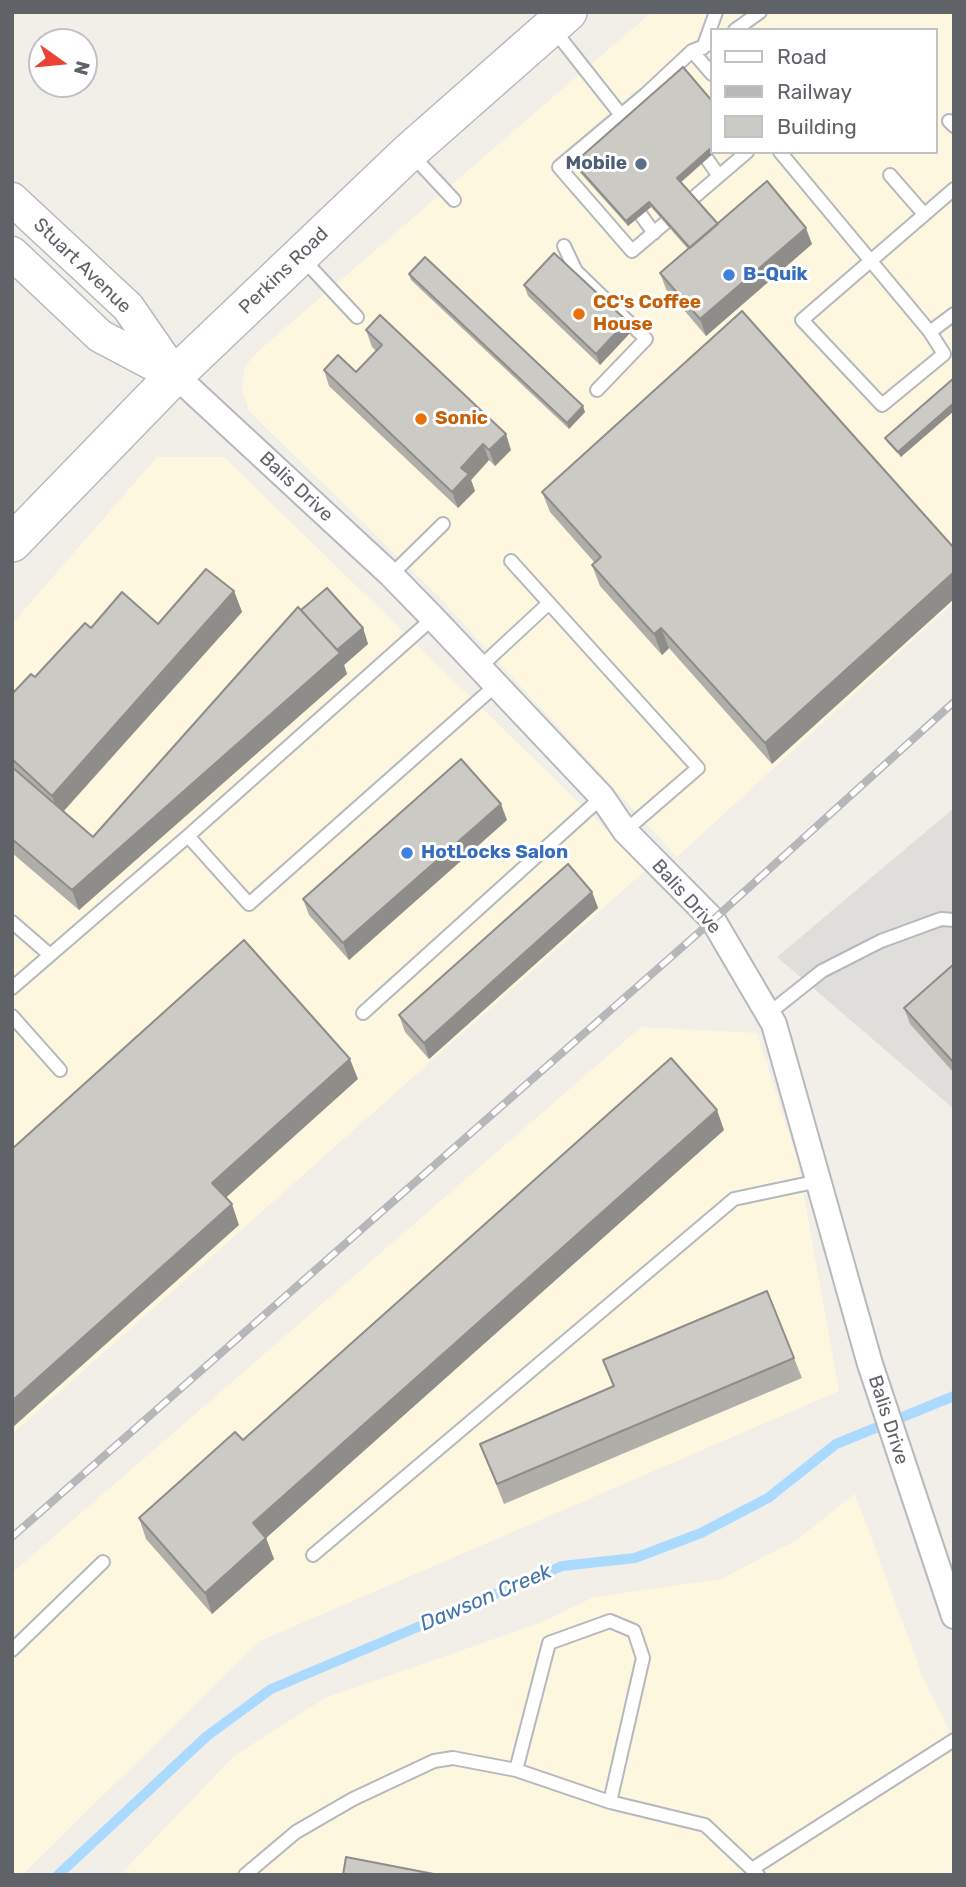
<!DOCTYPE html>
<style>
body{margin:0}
#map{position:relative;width:966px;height:1887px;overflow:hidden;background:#f1efe8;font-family:Rubik,sans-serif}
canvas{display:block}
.frame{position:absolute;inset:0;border:14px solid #5f6368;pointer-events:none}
.legend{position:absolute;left:710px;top:28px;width:228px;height:126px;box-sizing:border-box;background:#fff;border:2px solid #bfc1c3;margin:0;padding:9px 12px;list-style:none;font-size:21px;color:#5f6368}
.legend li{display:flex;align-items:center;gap:14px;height:35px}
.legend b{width:35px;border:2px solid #bfc1c3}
.north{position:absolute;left:28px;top:28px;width:70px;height:70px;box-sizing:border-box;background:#fff;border:2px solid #bfc1c3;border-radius:50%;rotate:105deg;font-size:19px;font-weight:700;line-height:28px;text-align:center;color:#5f6368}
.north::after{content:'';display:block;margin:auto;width:24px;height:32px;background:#ea4335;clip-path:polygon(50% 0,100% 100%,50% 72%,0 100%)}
</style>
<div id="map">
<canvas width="966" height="1887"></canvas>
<div class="frame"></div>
<ul class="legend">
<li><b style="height:9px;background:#fff"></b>Road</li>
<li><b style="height:9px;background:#b6b7b8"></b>Railway</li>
<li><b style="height:19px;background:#cccac5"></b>Building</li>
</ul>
<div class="north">N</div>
</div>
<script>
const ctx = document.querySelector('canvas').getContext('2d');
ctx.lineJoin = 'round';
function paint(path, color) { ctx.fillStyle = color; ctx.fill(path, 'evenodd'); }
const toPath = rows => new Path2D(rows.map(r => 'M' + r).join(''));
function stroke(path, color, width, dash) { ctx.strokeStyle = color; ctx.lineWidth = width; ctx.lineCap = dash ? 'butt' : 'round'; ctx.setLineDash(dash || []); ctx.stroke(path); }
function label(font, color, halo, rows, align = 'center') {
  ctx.font = font + ' Rubik,sans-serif'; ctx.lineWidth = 6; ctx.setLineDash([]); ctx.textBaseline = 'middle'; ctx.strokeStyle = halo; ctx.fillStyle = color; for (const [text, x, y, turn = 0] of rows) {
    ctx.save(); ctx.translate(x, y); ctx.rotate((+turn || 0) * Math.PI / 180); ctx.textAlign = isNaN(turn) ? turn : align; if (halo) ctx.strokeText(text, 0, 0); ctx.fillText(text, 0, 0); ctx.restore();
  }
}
paint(toPath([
 [652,12,954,12,954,602,677,857,441,599,249,411,242,389,245,367,255,354],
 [712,30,936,30,936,152,712,152],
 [157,457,224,457,647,869,12,1434,12,624],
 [641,1027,757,1033,798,1163,839,1391,260,1641,22,1875,12,1875,12,1573],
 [855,1494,924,1680,954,1739,954,1875,120,1875,234,1756,325,1698,540,1623,594,1597,721,1579,795,1541]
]), '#fef7e0');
paint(toPath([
 [954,808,954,1109,777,957]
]), '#e0deda');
stroke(toPath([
 [58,1875,207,1736,271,1689,562,1566,635,1558,701,1533,768,1498,836,1444,954,1396]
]), '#aadaff', 10);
const service = toPath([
 [554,30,621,115],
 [735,30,760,12],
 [703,48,716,12],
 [692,51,712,74],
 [949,121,954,126],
 [780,152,930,332,954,314],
 [412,155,454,200],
 [707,159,719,176],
 [890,175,924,214],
 [692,199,747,152],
 [641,215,654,233],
 [665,223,632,251,559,167,646,94,692,51,712,43],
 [564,246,576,271,646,339,597,390],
 [302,258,357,317],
 [930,332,944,354,882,405,802,320,954,189],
 [511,561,698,768,625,831],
 [391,575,443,524],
 [479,668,549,603],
 [188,836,249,904,495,686],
 [12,922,50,955],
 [12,988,188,836,433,618],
 [363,1013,602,797],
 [768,1014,822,971,881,941,941,919,954,920],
 [12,1016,60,1070],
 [313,1555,734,1199,819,1181],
 [12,1650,103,1562],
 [516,1770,549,1643,610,1621,634,1631,643,1658,610,1802],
 [752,1869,954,1740],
 [245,1875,296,1832,353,1799,434,1761,453,1758,516,1770,610,1802,705,1825,758,1875]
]);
const minor = toPath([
 [175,375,391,575,433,618,602,797,625,831,713,920,774,1024,870,1364,954,1616]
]);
const tertiary = toPath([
 [12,199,128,307,175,375],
 [12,253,100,336,170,373]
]);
const secondary = toPath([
 [12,543,175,375,409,152,568,12]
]);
stroke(service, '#b5b8bc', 16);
stroke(minor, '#b5b8bc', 28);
stroke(tertiary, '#b5b8bc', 35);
stroke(secondary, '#b6babf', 40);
stroke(service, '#fff', 12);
stroke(minor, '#fff', 24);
stroke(tertiary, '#fff', 32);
stroke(secondary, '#fff', 37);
const rail = toPath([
 [12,1537,713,920,954,702]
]);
stroke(rail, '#b6b7b8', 8);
stroke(rail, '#fff', 5, [16]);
paint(toPath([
 [574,163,681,182,718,224,812,244,706,336,666,289,660,273,688,249,651,207,628,226,576,168],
 [409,274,585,412,569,429,411,280],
 [524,285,627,321,631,332,600,365,528,296],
 [742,311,772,764,669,648,662,655,600,586,592,565,595,563,550,512,542,492],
 [366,330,511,450,495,466,489,460,471,480,475,491,458,508,329,386,324,370,356,372,376,351,372,347],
 [954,378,901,457,888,443,885,438],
 [234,591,242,612,63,812,93,837,301,610,363,628,368,644,344,665,347,674,79,910,12,853,12,694,35,677,91,628,158,624],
 [507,820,349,960,309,915,303,899],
 [592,892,598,908,429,1059,405,1032,399,1015],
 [954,964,954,1073,910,1024,904,1008],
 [724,1130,266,1538,274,1559,212,1614,146,1539,139,1518,243,1440],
 [794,1358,802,1378,504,1504,480,1444,613,1387,603,1360]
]), '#afaea9');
paint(toPath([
 [712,147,712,152,715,152,679,184,677,178],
 [649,202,651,207,628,226,626,221],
 [806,228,812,244,706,336,700,319],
 [627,321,631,332,600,365,596,354],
 [954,403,954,411,901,457,898,452],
 [583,406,585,412,569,429,567,423],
 [506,434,511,450,495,466,489,450],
 [483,444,489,460,471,480,475,491,458,508,452,492,461,468],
 [954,572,954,599,772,764,765,743],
 [234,591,242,612,59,816,52,796],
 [363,628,368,644,344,665,347,674,79,910,72,890,335,651],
 [661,628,669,648,662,655,654,634],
 [501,804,507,820,349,960,343,943],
 [592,892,598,908,429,1059,424,1043],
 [350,1059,358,1079,220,1203,212,1183],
 [717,1110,724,1130,266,1538,274,1559,212,1614,205,1593,253,1523],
 [232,1204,239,1225,12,1428,12,1401]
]), '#8f8d8a');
const building = toPath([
 [683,67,712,101,712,147,677,178,718,224,690,248,649,202,626,221,574,163,683,67],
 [767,181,806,228,700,319,660,273,767,181],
 [554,253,627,321,596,354,524,285,554,253],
 [425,257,583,406,567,423,409,274,425,257],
 [742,311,954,548,954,572,765,743,661,628,654,634,592,565,601,557,542,492,742,311],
 [380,315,506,434,489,450,483,444,461,468,469,474,452,492,324,370,338,355,356,372,382,345,366,330,380,315],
 [954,378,954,403,898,452,885,438,954,378],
 [206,569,234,591,52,796,12,759,12,694,31,674,35,677,85,623,91,628,122,592,158,624,206,569],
 [327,588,363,628,337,650,301,610,327,588],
 [298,607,340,653,72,890,12,839,12,767,93,837,298,607],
 [461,759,501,804,343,943,303,899,461,759],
 [568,864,592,892,424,1043,399,1015,568,864],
 [244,940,350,1059,212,1183,232,1204,12,1401,12,1149,244,940],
 [954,964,954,1063,904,1008,954,964],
 [671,1058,717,1110,253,1523,266,1538,205,1593,139,1518,235,1432,243,1440,671,1058],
 [767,1291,794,1358,497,1484,480,1444,614,1386,603,1360,767,1291],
 [346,1857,439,1875,343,1875,346,1857]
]);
paint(building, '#cccac5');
stroke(building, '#8f8d8a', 2);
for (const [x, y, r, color] of [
 [641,164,7,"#5c6f8a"],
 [729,275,7,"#3f7fe0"],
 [579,314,7,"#e8710a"],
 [421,419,7,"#e8710a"],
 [407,853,7,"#3f7fe0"]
]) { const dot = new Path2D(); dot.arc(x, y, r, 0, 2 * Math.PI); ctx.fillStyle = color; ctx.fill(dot); stroke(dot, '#fff', 2.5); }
label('bold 19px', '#4e5e75', '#fff', [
 ["Mobile",627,164]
], 'right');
label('19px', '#5f6368', '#fff', [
 ["Stuart Avenue",82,266,44],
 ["Perkins Road",284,271,-44],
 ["Balis Drive",296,487,43],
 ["Balis Drive",686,897,48],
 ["Balis Drive",888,1420,72]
]);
label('bold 19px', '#366cbe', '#fff', [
 ["B-Quik",743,275],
 ["HotLocks Salon",421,853]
], 'left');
label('bold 19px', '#c56008', '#fff', [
 ["CC's Coffee",593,303],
 ["House",593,325],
 ["Sonic",435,419]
], 'left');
label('italic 21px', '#4174aa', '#fff', [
 ["Dawson Creek",486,1598,-23]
]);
</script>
